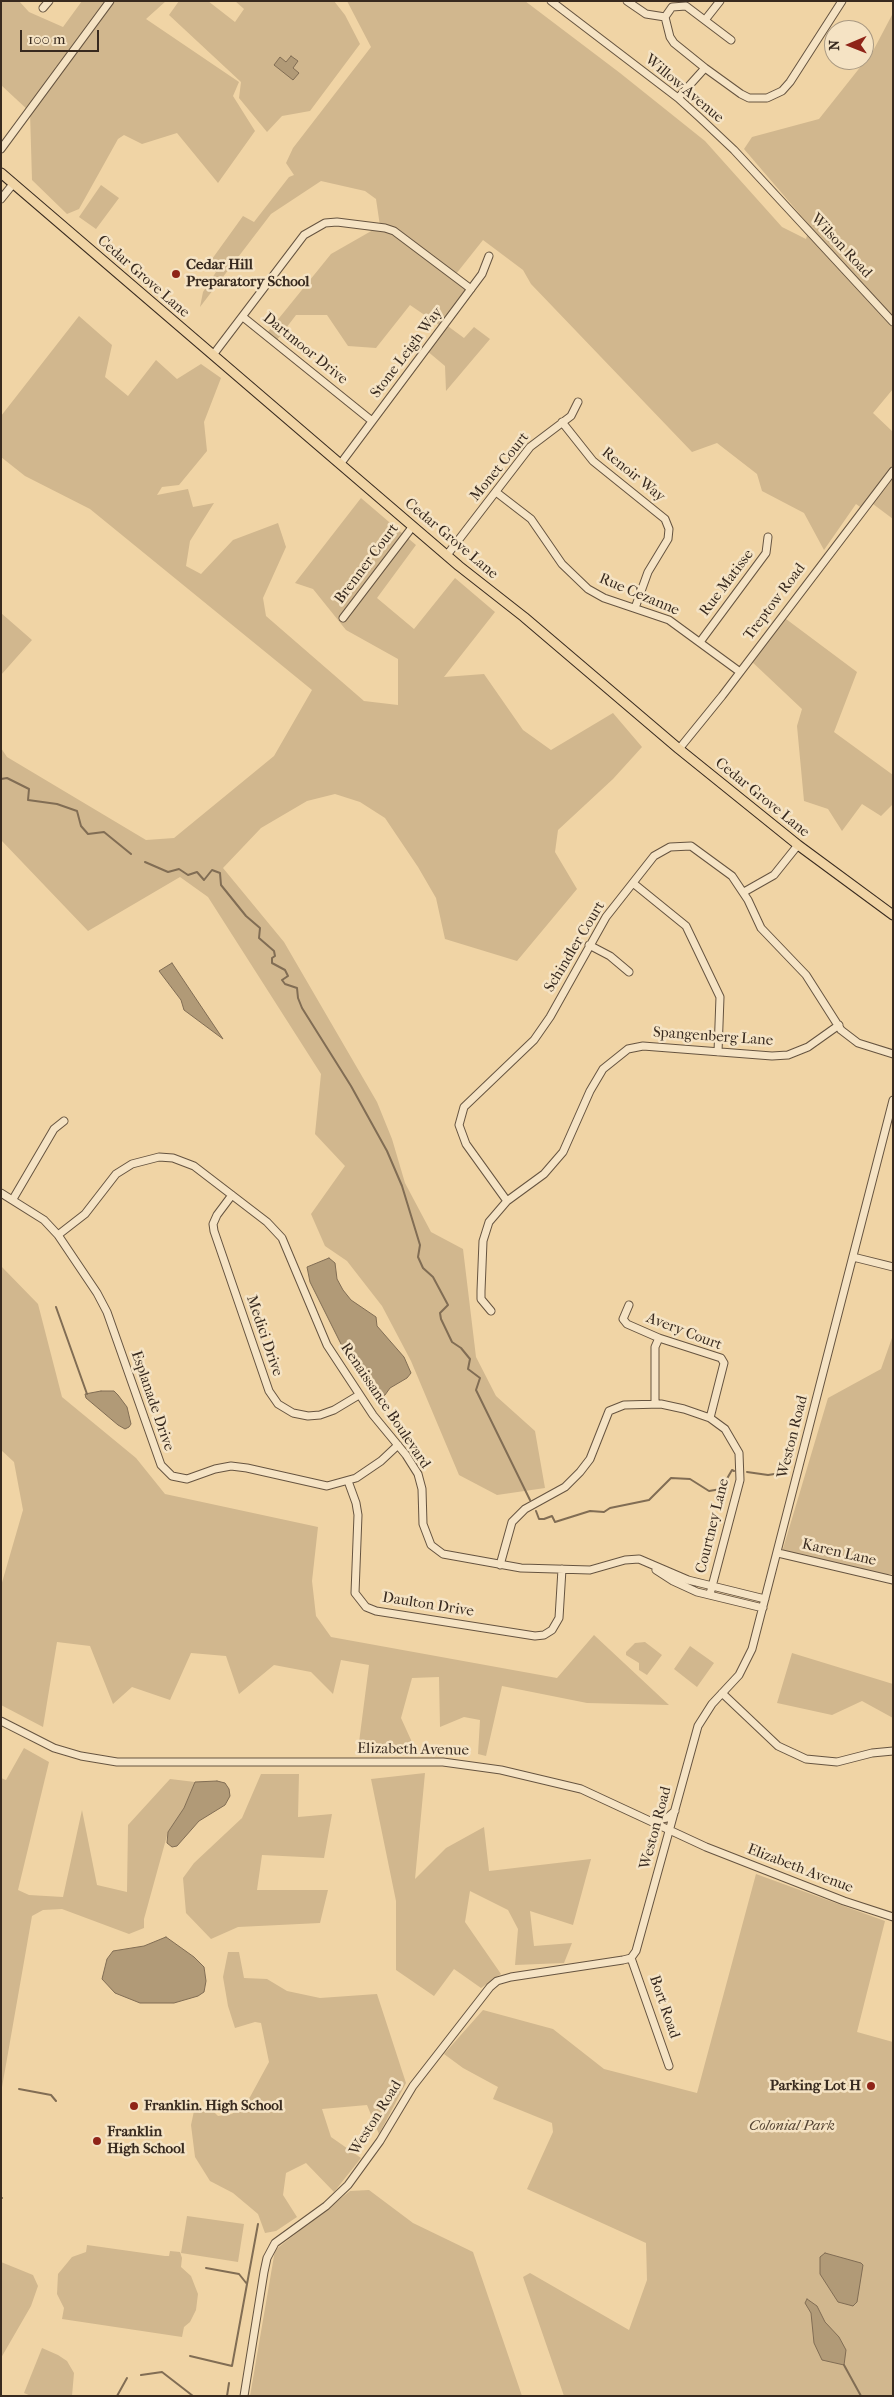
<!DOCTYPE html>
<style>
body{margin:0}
#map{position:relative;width:894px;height:2397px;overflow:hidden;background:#f0d4a5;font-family:"IM FELL French Canon",serif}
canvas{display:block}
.frame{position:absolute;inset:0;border:2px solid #382a1f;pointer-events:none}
.north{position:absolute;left:824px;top:20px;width:50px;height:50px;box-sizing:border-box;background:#f5e3c4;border:1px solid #a99982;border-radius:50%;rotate:269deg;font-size:14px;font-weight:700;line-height:20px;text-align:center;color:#382a1f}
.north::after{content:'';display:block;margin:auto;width:18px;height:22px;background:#8f2418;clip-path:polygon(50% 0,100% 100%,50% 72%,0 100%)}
.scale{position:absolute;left:20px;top:30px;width:79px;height:22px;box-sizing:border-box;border:2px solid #382a1f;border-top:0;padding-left:6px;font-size:15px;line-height:18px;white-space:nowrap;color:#382a1f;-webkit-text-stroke:4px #f5e3c4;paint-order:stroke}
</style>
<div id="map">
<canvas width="894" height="2397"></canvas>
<div class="frame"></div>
<div class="north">N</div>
<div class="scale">100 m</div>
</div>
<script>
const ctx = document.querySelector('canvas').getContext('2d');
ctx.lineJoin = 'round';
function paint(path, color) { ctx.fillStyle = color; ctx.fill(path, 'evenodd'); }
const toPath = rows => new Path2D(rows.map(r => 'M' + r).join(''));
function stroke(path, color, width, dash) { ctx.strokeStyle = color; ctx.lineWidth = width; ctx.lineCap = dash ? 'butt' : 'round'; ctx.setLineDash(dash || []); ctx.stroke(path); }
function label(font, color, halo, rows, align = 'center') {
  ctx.font = font + ' "IM FELL French Canon",serif'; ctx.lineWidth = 5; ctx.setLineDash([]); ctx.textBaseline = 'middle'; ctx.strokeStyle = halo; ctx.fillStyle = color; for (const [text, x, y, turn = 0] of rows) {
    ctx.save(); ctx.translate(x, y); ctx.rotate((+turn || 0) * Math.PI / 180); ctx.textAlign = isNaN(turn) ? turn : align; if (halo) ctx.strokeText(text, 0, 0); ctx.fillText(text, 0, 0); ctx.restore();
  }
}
paint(toPath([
 [1,1,19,1,29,12,63,27,82,1,166,1,146,19,239,82,233,96,255,131,218,183,177,133,142,144,124,135,118,139,79,209,67,214,32,180,30,112,1,85],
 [179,1,208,1,235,22,244,9,235,1,334,1,345,15,360,44,310,111,282,116,267,132,239,98,241,82,169,15],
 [347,1,525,1,620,73,705,141,782,227,806,239,810,226,744,149,752,137,819,119,873,51,893,13,893,389,873,413,893,432,893,519,869,501,863,509,856,504,824,550,804,513,762,491,757,474,717,443,692,452,531,284,523,270,483,240,452,279,470,290,445,324,464,338,474,327,490,339,446,391,445,366,426,350,442,327,410,305,376,348,348,346,327,315,296,315,277,340,267,333,331,254,380,226,376,199,365,191,321,181,271,214,200,307,203,292,216,272,207,266,243,216,254,222,289,177,294,175,286,163,293,148,371,47],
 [101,185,119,198,96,229,79,217],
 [79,316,112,345,105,377,128,396,156,360,177,379,201,364,221,378,204,422,207,451,179,485,162,487,157,495,188,489,193,507,214,503,190,541,186,566,201,574,233,540,278,523,286,547,263,598,266,616,364,701,398,705,398,659,346,630,313,589,295,583,361,498,416,545,377,598,414,629,455,578,495,612,444,677,484,674,523,730,551,750,613,713,642,747,613,779,558,830,555,852,577,889,517,961,445,939,436,898,418,867,385,818,360,802,335,794,307,801,261,828,223,868,284,942,377,1102,392,1139,405,1183,431,1232,463,1249,476,1357,496,1396,535,1431,545,1488,497,1495,459,1475,411,1361,382,1306,347,1261,325,1246,311,1214,345,1166,315,1134,321,1074,208,897,180,877,88,931,1,840,1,748,7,757,146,840,174,838,274,756,312,690,90,509,25,476,1,457,1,416],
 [1,613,32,640,1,675],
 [782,616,857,672,834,732,893,775,893,804,881,816,862,804,842,831,828,809,804,801,797,726,802,709,749,659],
 [1,1266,38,1304,62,1397,136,1458,165,1494,318,1527,312,1581,316,1616,331,1637,557,1678,594,1635,669,1705,587,1703,502,1686,486,1756,478,1754,480,1720,464,1717,440,1727,439,1677,412,1678,401,1718,416,1751,358,1750,369,1665,341,1660,333,1694,311,1672,274,1665,239,1694,226,1656,191,1653,170,1700,132,1687,113,1704,90,1646,57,1642,43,1727,1,1705,1,1586,23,1510,14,1462,1,1450],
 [893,1335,893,1574,881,1574,782,1552,828,1398,881,1369],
 [645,1642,662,1655,647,1675,639,1670,639,1663,626,1655,626,1652,635,1643],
 [690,1646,714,1663,697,1687,674,1669],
 [792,1653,893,1684,893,1718,862,1701,832,1715,777,1703],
 [24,1748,49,1762,18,1890,29,1895,63,1897,82,1810,97,1885,127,1892,128,1825,170,1779,195,1782,184,1808,168,1832,144,1919,144,1928,129,1934,62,1909,43,1910,32,1916,1,2093,1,1778,6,1780],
 [425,1773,415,1879,446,1848,484,1827,489,1871,591,1859,573,1925,530,1911,534,1946,572,1943,564,1963,515,1965,518,1929,508,1910,470,1891,465,1922,501,1974,481,1988,454,1969,434,1996,396,1970,396,1901,371,1779],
 [261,1774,299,1774,298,1817,332,1814,324,1858,262,1855,257,1890,328,1890,320,1923,238,1927,211,1939,186,1913,183,1878,194,1863,242,1818],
 [756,1874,885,1921,857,2032,893,2042,893,2396,564,2396,523,2277,530,2273,629,2330,647,2280,646,2243,527,2189,553,2132,552,2123,493,2099,498,2087,463,2068,444,2054,483,2010,553,2029,604,2069,697,2093],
 [228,1952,239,1952,244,1978,267,1979,287,1991,320,1998,377,1994,406,2083,379,2134,367,2105,322,2109,331,2137,361,2158,334,2192,306,2163,286,2173,283,2195,297,2217,276,2231,265,2233,258,2214,233,2193,210,2181,195,2157,191,2125,194,2111,212,2110,218,2116,232,2114,250,2097,269,2062,261,2023,255,2022,235,2028,228,2006,223,1977],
 [369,2190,413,2223,473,2252,522,2396,250,2396,275,2250,350,2191],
 [187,2216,244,2224,238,2262,181,2253],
 [87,2245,165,2256,169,2256,170,2251,180,2252,182,2258,181,2267,191,2276,198,2294,196,2310,190,2322,184,2327,182,2337,62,2319,64,2308,57,2294,58,2274,72,2257,86,2252],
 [1,2262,33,2275,38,2286,31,2306,1,2358],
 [42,2348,58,2355,67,2361,74,2373,72,2396,31,2396,24,2393]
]), '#d1b78e');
const water = toPath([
 [291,56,298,61,293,68,299,73,293,80,274,65,280,57,286,62,291,56],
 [172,963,223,1039,184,1010,181,1000,159,971,172,963],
 [329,1258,335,1263,337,1279,343,1290,351,1300,376,1317,377,1326,404,1357,411,1373,407,1378,390,1388,385,1395,377,1397,365,1377,361,1376,349,1360,310,1282,307,1267,329,1258],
 [101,1391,114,1391,118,1395,127,1407,131,1424,129,1427,125,1429,118,1425,86,1398,85,1394,101,1391],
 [217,1781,225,1783,229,1789,230,1796,225,1805,199,1821,177,1846,172,1847,167,1843,168,1832,184,1808,195,1782,217,1781],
 [166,1937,194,1957,204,1967,206,1981,204,1992,198,1996,174,2003,140,2003,115,1993,102,1979,107,1959,113,1951,144,1946,166,1937],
 [825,2253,861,2263,863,2265,857,2302,853,2306,838,2302,820,2274,820,2257,825,2253],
 [807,2299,817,2306,825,2322,839,2337,846,2350,844,2365,822,2360,814,2343,811,2313,805,2303,807,2299]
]);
paint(water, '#b19a77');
stroke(water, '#816d54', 1);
stroke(toPath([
 [1,779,7,778,29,789,28,800,57,804,77,811,81,826,88,834,104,832,131,854],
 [145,862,168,872,179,869,188,875,197,872,204,880,212,870,220,873,221,885,246,916,260,928,259,938,274,951,275,956,272,958,272,963,285,970,288,976,282,980,285,984,297,988,298,998,302,1008,351,1086,387,1151,402,1186,420,1245,418,1257,423,1268,433,1277,448,1305,440,1313,441,1319,452,1342,461,1348,470,1359,468,1369,480,1378,476,1390,530,1500],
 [56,1307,87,1394],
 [747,1472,768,1475,788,1472],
 [536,1511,539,1519,544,1519,552,1516,555,1522,590,1511,604,1512,610,1508,649,1500,671,1478,690,1479,709,1491,721,1489,732,1470,734,1471],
 [19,2089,51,2095,56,2101],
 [1,2198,2,2198],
 [206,2268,239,2274,247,2284],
 [190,2356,232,2366,258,2224],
 [844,2365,861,2396],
 [141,2375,162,2372,193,2396],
 [117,2396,127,2378],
 [227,2396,229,2383]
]), '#816d54', 2);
const minor = toPath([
 [551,1,678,98,699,117,734,150,893,322],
 [627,1,646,14,665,17],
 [43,8,49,1],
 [705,20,720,1],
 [731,40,686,6,672,7,665,17,670,37,674,43,705,68,741,94,749,98,767,98,782,91,790,82,842,1],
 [678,98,705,68],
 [1,149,110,1],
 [1,199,13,184],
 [243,317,372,421],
 [213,355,304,235,325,223,337,222,385,228,394,231,471,289],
 [562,422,593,461,665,519,669,529,668,539,648,572,635,608],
 [341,463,482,274,489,256],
 [496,492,531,519,562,564,588,589,604,598,669,620,740,672],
 [447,555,530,447,571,416,578,402],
 [343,618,413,526],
 [700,642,766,553,768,537],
 [679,749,722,696,893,471],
 [633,883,686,926,720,997,718,1052],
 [744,892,774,875,798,845],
 [589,945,610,956,629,972],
 [1,1193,44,1220,58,1235,97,1293,107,1312,161,1465,172,1476,187,1479,215,1469,231,1466,247,1468,327,1486,356,1478,381,1461,398,1445],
 [232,1195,217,1215,213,1224,214,1231,269,1391,278,1404,293,1413,308,1416,320,1415,334,1410,359,1395],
 [13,1199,54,1129,64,1121],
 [507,1201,466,1144,459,1125,464,1107,534,1040,550,1017,606,917,654,856,670,847,691,846,732,876,748,900,761,928,806,975,841,1030,858,1043,893,1054],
 [58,1235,85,1214,116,1174,132,1164,159,1157,173,1158,194,1166,267,1222,282,1238,327,1345,373,1415,406,1455,418,1474,422,1489,423,1524,431,1545,443,1554,521,1568,590,1570,625,1560,639,1559,688,1580,765,1599],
 [853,1257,893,1267],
 [629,1305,623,1319,627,1324,659,1338,721,1358,724,1363,710,1418],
 [491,1311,481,1299,481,1291,483,1241,489,1222,507,1201,544,1174,563,1152,590,1091,603,1069,628,1049,643,1046,772,1056,788,1055,808,1047,839,1025],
 [655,1404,655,1347,659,1338],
 [348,1481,356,1503,358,1515,355,1593,366,1607,376,1611,535,1636,544,1635,552,1630,559,1618,562,1569],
 [778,1553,893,1580],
 [500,1565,512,1522,525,1509,565,1487,580,1472,590,1459,609,1411,624,1405,661,1404,684,1409,710,1418,725,1429,739,1453,740,1480,710,1594],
 [656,1570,673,1581,697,1592,763,1608],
 [722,1693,778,1746,806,1759,837,1762,872,1753,893,1751],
 [1,1721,54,1748,81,1756,117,1762,443,1762,501,1770,581,1789,706,1847,844,1901,893,1917],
 [651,1821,667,1818,675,1811],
 [631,1958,669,2066],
 [244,2396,264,2272,267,2258,275,2243,326,2206,348,2185,380,2141,413,2086,490,1987,497,1981,511,1977,623,1960,631,1958,636,1951,698,1726,712,1704,739,1675,752,1649,893,1100]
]);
const major = toPath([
 [1,173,459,566,524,617,679,749,798,845,893,915]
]);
stroke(minor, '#665440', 9);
stroke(major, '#382a1f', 11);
stroke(minor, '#f5e3c4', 7);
stroke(major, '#f0d4a5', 9);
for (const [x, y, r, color] of [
 [176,274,5,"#8f2418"],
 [871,2086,5,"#8f2418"],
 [134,2106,5,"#8f2418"],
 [97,2141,5,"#8f2418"]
]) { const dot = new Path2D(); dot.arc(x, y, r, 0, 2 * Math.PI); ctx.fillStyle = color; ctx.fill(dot); stroke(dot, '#f5e3c4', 2); }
label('15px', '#382a1f', '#f5e3c4', [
 ["Willow Avenue",684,89,40],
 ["Wilson Road",841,246,47],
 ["Cedar Grove Lane",143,277,41],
 ["Dartmoor Drive",305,349,39],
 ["Stone Leigh Way",407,353,-53],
 ["Monet Court",500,467,-51],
 ["Renoir Way",633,475,39],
 ["Cedar Grove Lane",451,539,40],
 ["Brenner Court",367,564,-53],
 ["Rue Matisse",727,583,-53],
 ["Rue Cezanne",639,595,23],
 ["Treptow Road",775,602,-53],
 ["Cedar Grove Lane",762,798,39],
 ["Schindler Court",575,947,-59],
 ["Spangenberg Lane",713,1037,4],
 ["Avery Court",684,1332,21],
 ["Medici Drive",264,1336,71],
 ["Esplanade Drive",152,1401,71],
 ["Renaissance Boulevard",385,1406,56],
 ["Weston Road",793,1437,-76],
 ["Courtney Lane",713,1526,-76],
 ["Karen Lane",839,1553,13],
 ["Daulton Drive",428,1605,9],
 ["Elizabeth Avenue",413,1750,1],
 ["Weston Road",656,1828,-75],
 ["Elizabeth Avenue",800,1869,21],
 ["Bort Road",664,2007,71],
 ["Weston Road",376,2118,-58]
]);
label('bold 15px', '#382a1f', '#f5e3c4', [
 ["Cedar Hill",186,265],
 ["Preparatory School",186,282],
 ["Parking Lot H",861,2086,"right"],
 ["Franklin. High School",144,2106],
 ["Franklin",107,2132],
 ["High School",107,2149]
], 'left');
label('italic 15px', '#574635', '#f5e3c4', [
 ["Colonial Park",792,2126]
]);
</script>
